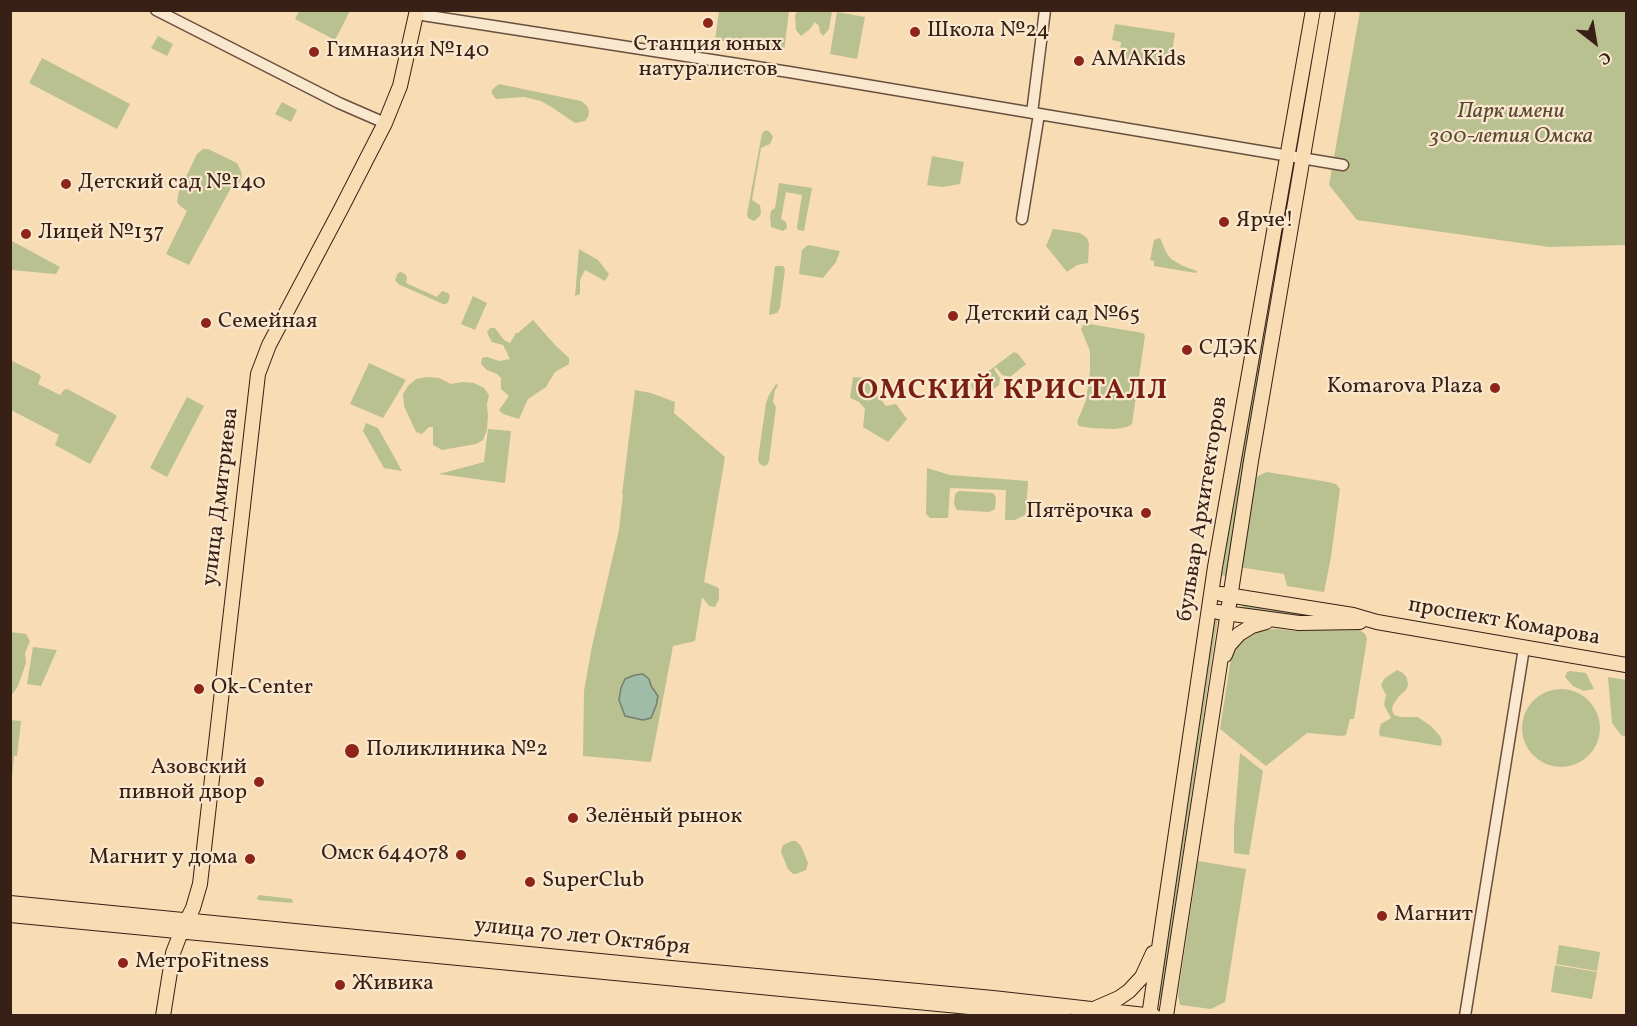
<!DOCTYPE html>
<meta charset="utf-8">
<style>
body{margin:0}
#map{position:relative;width:1637px;height:1026px;overflow:hidden;background:#f8dcb4;font-family:Vollkorn,serif}
canvas{display:block}
.frame{position:absolute;inset:0;border:12px solid #392016;pointer-events:none}
.north{position:absolute;left:1565px;top:12px;width:60px;height:60px;-webkit-text-stroke:4px #fae8ce;paint-order:stroke;rotate:149deg;font-size:16px;font-weight:700;line-height:24px;text-align:center;color:#392016}
.north::after{content:'';display:block;margin:auto;width:21px;height:27px;background:#392016;clip-path:polygon(50% 0,100% 100%,50% 72%,0 100%)}
</style>
<div id="map">
<canvas width="1637" height="1026"></canvas>
<div class="frame"></div>
<div class="north">С</div>
</div>
<script>
const ctx = document.querySelector('canvas').getContext('2d');
ctx.lineJoin = 'round';
function paint(path, color) { ctx.fillStyle = color; ctx.fill(path, 'evenodd'); }
const toPath = rows => new Path2D(rows.map(r => 'M' + r).join(''));
function stroke(path, color, width, dash) { ctx.strokeStyle = color; ctx.lineWidth = width; ctx.lineCap = dash ? 'butt' : 'round'; ctx.setLineDash(dash || []); ctx.stroke(path); }
function label(font, color, halo, rows, align = 'center') {
  ctx.font = font + ' Vollkorn,serif'; ctx.lineWidth = 4.5; ctx.setLineDash([]); ctx.textBaseline = 'middle'; ctx.strokeStyle = halo; ctx.fillStyle = color; for (const [text, x, y, turn = 0] of rows) {
    ctx.save(); ctx.translate(x, y); ctx.rotate((+turn || 0) * Math.PI / 180); ctx.textAlign = isNaN(turn) ? turn : align; if (halo) ctx.strokeText(text, 0, 0); ctx.fillText(text, 0, 0); ctx.restore();
  }
}
paint(toPath([
 [299,11,299,10,350,11,335,40,295,19],
 [719,11,789,11,784,51,715,40],
 [797,11,832,11,829,29,823,36,820,32,819,26,815,22,810,29,801,36,796,30,795,16],
 [1360,11,1626,11,1626,245,1549,247,1357,220,1329,185],
 [837,12,865,17,857,59,830,54],
 [1115,24,1175,33,1170,66,1119,58,1121,42,1112,40],
 [158,36,173,44,167,56,151,48],
 [42,58,130,104,117,129,29,83],
 [499,84,581,101,587,106,589,111,588,117,585,121,575,123,553,108,541,101,524,97,496,99,492,94,492,90,495,87],
 [282,102,297,110,291,122,275,114],
 [766,130,770,132,773,137,770,144,761,148,752,200,760,205,761,212,760,216,754,221,748,218,747,214,762,133],
 [203,149,208,149,237,163,241,171,242,177,237,188,232,186,189,265,166,254,187,211,180,206,177,202,179,191,197,154],
 [932,156,964,162,960,184,942,187,927,185],
 [779,183,812,188,804,231,798,230,797,227,802,195,786,192,781,219,786,222,787,228,783,231,771,227,770,216,771,211,775,208],
 [1053,229,1080,233,1087,238,1089,244,1088,263,1077,265,1067,272,1046,246],
 [1160,238,1166,252,1171,259,1183,266,1197,271,1196,273,1154,266,1154,261,1150,260,1154,240],
 [10,240,60,267,56,274,11,270],
 [808,245,840,251,836,262,823,278,799,274,802,250],
 [579,249,598,260,609,274,605,281,585,270,580,280,580,294,575,296],
 [775,266,783,266,785,269,780,308,777,313,770,315,769,314],
 [398,273,401,272,406,275,407,278,406,283,437,297,442,291,448,293,450,296,448,302,446,304,443,304,398,284,395,280],
 [1268,293,1272,294,1226,576,1220,575],
 [473,296,487,303,475,330,461,324],
 [533,320,556,346,569,358,569,364,555,372,546,387,528,399,519,419,503,414,499,410,509,396,501,389,501,378,497,374,487,370,481,364,482,358,487,357,499,361,510,359,503,345,492,342,489,337,487,332,490,328,495,328,504,340,510,343,516,333,519,333,519,332],
 [1089,324,1143,333,1145,336,1132,424,1127,427,1114,429,1091,428,1079,426,1077,422,1086,400,1090,372,1090,351,1081,329,1083,325],
 [1014,352,1018,354,1026,364,1010,377,1002,375,996,367,994,369,1000,378,999,385,980,399,972,389,971,384],
 [10,360,39,374,41,376,38,384,60,395,64,390,67,389,116,415,116,418,90,464,55,445,59,435,11,410],
 [369,363,406,380,383,418,350,404],
 [426,377,439,378,451,384,463,382,474,383,484,388,489,395,487,404,488,416,487,430,483,440,476,444,442,450,433,445,433,427,429,427,422,434,416,432,404,406,403,394,408,386,416,379],
 [853,377,864,378,886,406,896,404,907,419,888,442,863,427,865,409,859,402,850,398],
 [776,384,778,385,775,390,773,402,776,407,769,461,767,465,763,466,759,463,758,459,766,403,769,395],
 [635,390,651,393,675,402,674,413,725,457,704,582,717,587,719,589,719,599,715,607,709,606,702,597,695,641,673,646,651,762,583,756,584,691,592,646,619,530,623,494,622,494],
 [187,397,204,406,167,477,150,468],
 [366,423,378,428,402,471,384,468,363,431],
 [488,429,511,431,505,483,439,474,484,462],
 [927,468,950,475,1028,481,1026,510,1025,515,1015,520,1005,520,1006,490,950,488,948,518,930,518,926,514],
 [1267,472,1328,482,1336,484,1340,489,1331,557,1324,592,1287,586,1284,574,1238,567,1252,483,1258,476],
 [959,491,993,493,996,497,995,509,989,512,957,510,954,504,955,494],
 [1244,603,1246,603,1318,617,1296,617,1242,609],
 [1215,616,1218,617,1161,1000,1158,1000],
 [1277,629,1294,631,1355,629,1360,630,1365,634,1367,639,1354,719,1350,719,1346,735,1342,736,1307,733,1266,766,1220,729,1230,664,1233,651,1240,642,1246,637,1262,630],
 [10,632,26,634,30,641,25,653,26,663,18,686,11,696],
 [33,647,57,650,41,686,27,684],
 [1397,670,1403,673,1407,678,1408,685,1406,690,1399,696,1393,705,1392,710,1394,715,1401,717,1418,717,1432,727,1440,736,1442,741,1441,746,1380,736,1379,731,1381,724,1391,718,1384,705,1386,695,1381,685,1384,679],
 [1570,671,1586,673,1594,689,1584,691,1573,686,1565,677,1567,672],
 [1608,677,1626,680,1626,737,1621,735,1612,723],
 '1522 728a39 39 0 1 1 78 0a39 39 0 1 1-78 0Z',
 [10,720,21,721,17,756,14,756,12,778,10,778],
 [1240,753,1263,771,1249,855,1234,853,1234,828],
 [792,841,796,841,801,846,808,863,806,870,796,874,793,874,788,869,781,852,783,845],
 [1198,861,1246,869,1225,1002,1211,1009,1180,1005,1178,995],
 [259,895,292,899,293,903,258,900,257,898],
 [1559,945,1600,952,1597,971,1556,964],
 [1555,965,1597,972,1592,999,1551,992]
]), '#b9c190');
const water = toPath([
 [643,674,649,679,651,686,658,696,656,706,651,718,643,720,625,716,619,700,621,688,625,679,635,675,643,674]
]);
paint(water, '#9fbca8');
stroke(water, '#767e6e', 1.5);
const minor = toPath([
 [156,10,339,103,385,123],
 [416,14,789,72,1343,165],
 [1032,113,1045,10],
 [1022,219,1039,114],
 [1465,1016,1524,648]
]);
const major = toPath([
 [1221,594,1353,615,1377,622,1626,665],
 [1218,612,1299,623,1360,622],
 [1225,655,1229,645,1239,634,1252,626,1266,622],
 [10,903,671,968,993,998,1154,1016],
 [10,915,1063,1016],
 [1096,1008,1119,998,1129,991,1142,977,1153,953],
 [163,1016,173,953,181,932,193,908,200,884,258,374,269,345,342,207,385,123,400,86,417,10],
 [1149,1016,1215,567,1313,10],
 [1166,1016,1251,461,1328,10]
]);
stroke(minor, '#694f3e', 13);
stroke(major, '#392016', 16);
stroke(minor, '#fae8ce', 10);
stroke(major, '#f8dcb4', 14);
for (const [x, y, r, color] of [
 [708,23,6,"#8f2418"],
 [915,32,6,"#8f2418"],
 [314,52,6,"#8f2418"],
 [1079,61,6,"#8f2418"],
 [66,184,6,"#8f2418"],
 [1224,222,6,"#8f2418"],
 [26,234,6,"#8f2418"],
 [953,316,6,"#8f2418"],
 [206,323,6,"#8f2418"],
 [1187,350,6,"#8f2418"],
 [1495,388,6,"#8f2418"],
 [1146,513,6,"#8f2418"],
 [199,689,6,"#8f2418"],
 [352,751,8,"#8f2418"],
 [259,782,6,"#8f2418"],
 [573,818,6,"#8f2418"],
 [461,855,6,"#8f2418"],
 [250,859,6,"#8f2418"],
 [530,882,6,"#8f2418"],
 [1382,916,6,"#8f2418"],
 [123,963,6,"#8f2418"],
 [340,985,6,"#8f2418"]
]) { const dot = new Path2D(); dot.arc(x, y, r, 0, 2 * Math.PI); ctx.fillStyle = color; ctx.fill(dot); stroke(dot, '#fae8ce', 2); }
label('22px', '#392016', '#fae8ce', [
 ["Школа №24",927,32],
 ["Станция юных",708,46,"center"],
 ["натуралистов",708,71,"center"],
 ["Гимназия №140",326,52],
 ["AMAKids",1091,61],
 ["Детский сад №140",78,184],
 ["Ярче!",1236,222],
 ["Лицей №137",38,234],
 ["Детский сад №65",965,316],
 ["Семейная",218,323],
 ["СДЭК",1199,350],
 ["Komarova Plaza",1483,388,"right"],
 ["Пятёрочка",1134,513,"right"],
 ["Ok-Center",211,689],
 ["Поликлиника №2",366,751],
 ["Азовский",247,769,"right"],
 ["пивной двор",247,794,"right"],
 ["Зелёный рынок",585,818],
 ["Омск 644078",449,855,"right"],
 ["Магнит у дома",238,859,"right"],
 ["SuperClub",542,882],
 ["Магнит",1394,916],
 ["МетроFitness",135,963],
 ["Живика",352,985]
], 'left');
label('italic 22px', '#594834', '#fae8ce', [
 ["Парк имени",1511,113],
 ["300-летия Омска",1511,138]
]);
label('22px', '#392016', '#fae8ce', [
 ["улица Дмитриева",222,497,-83],
 ["бульвар Архитекторов",1204,509,-81],
 ["проспект Комарова",1504,623,10],
 ["улица 70 лет Октября",582,938,6]
]);
ctx.letterSpacing = '1.5px';
label('bold 28px', '#7a1f14', '#fae8ce', [
 ["ОМСКИЙ КРИСТАЛЛ",1013,393]
]);
ctx.letterSpacing = '0px';
</script>
